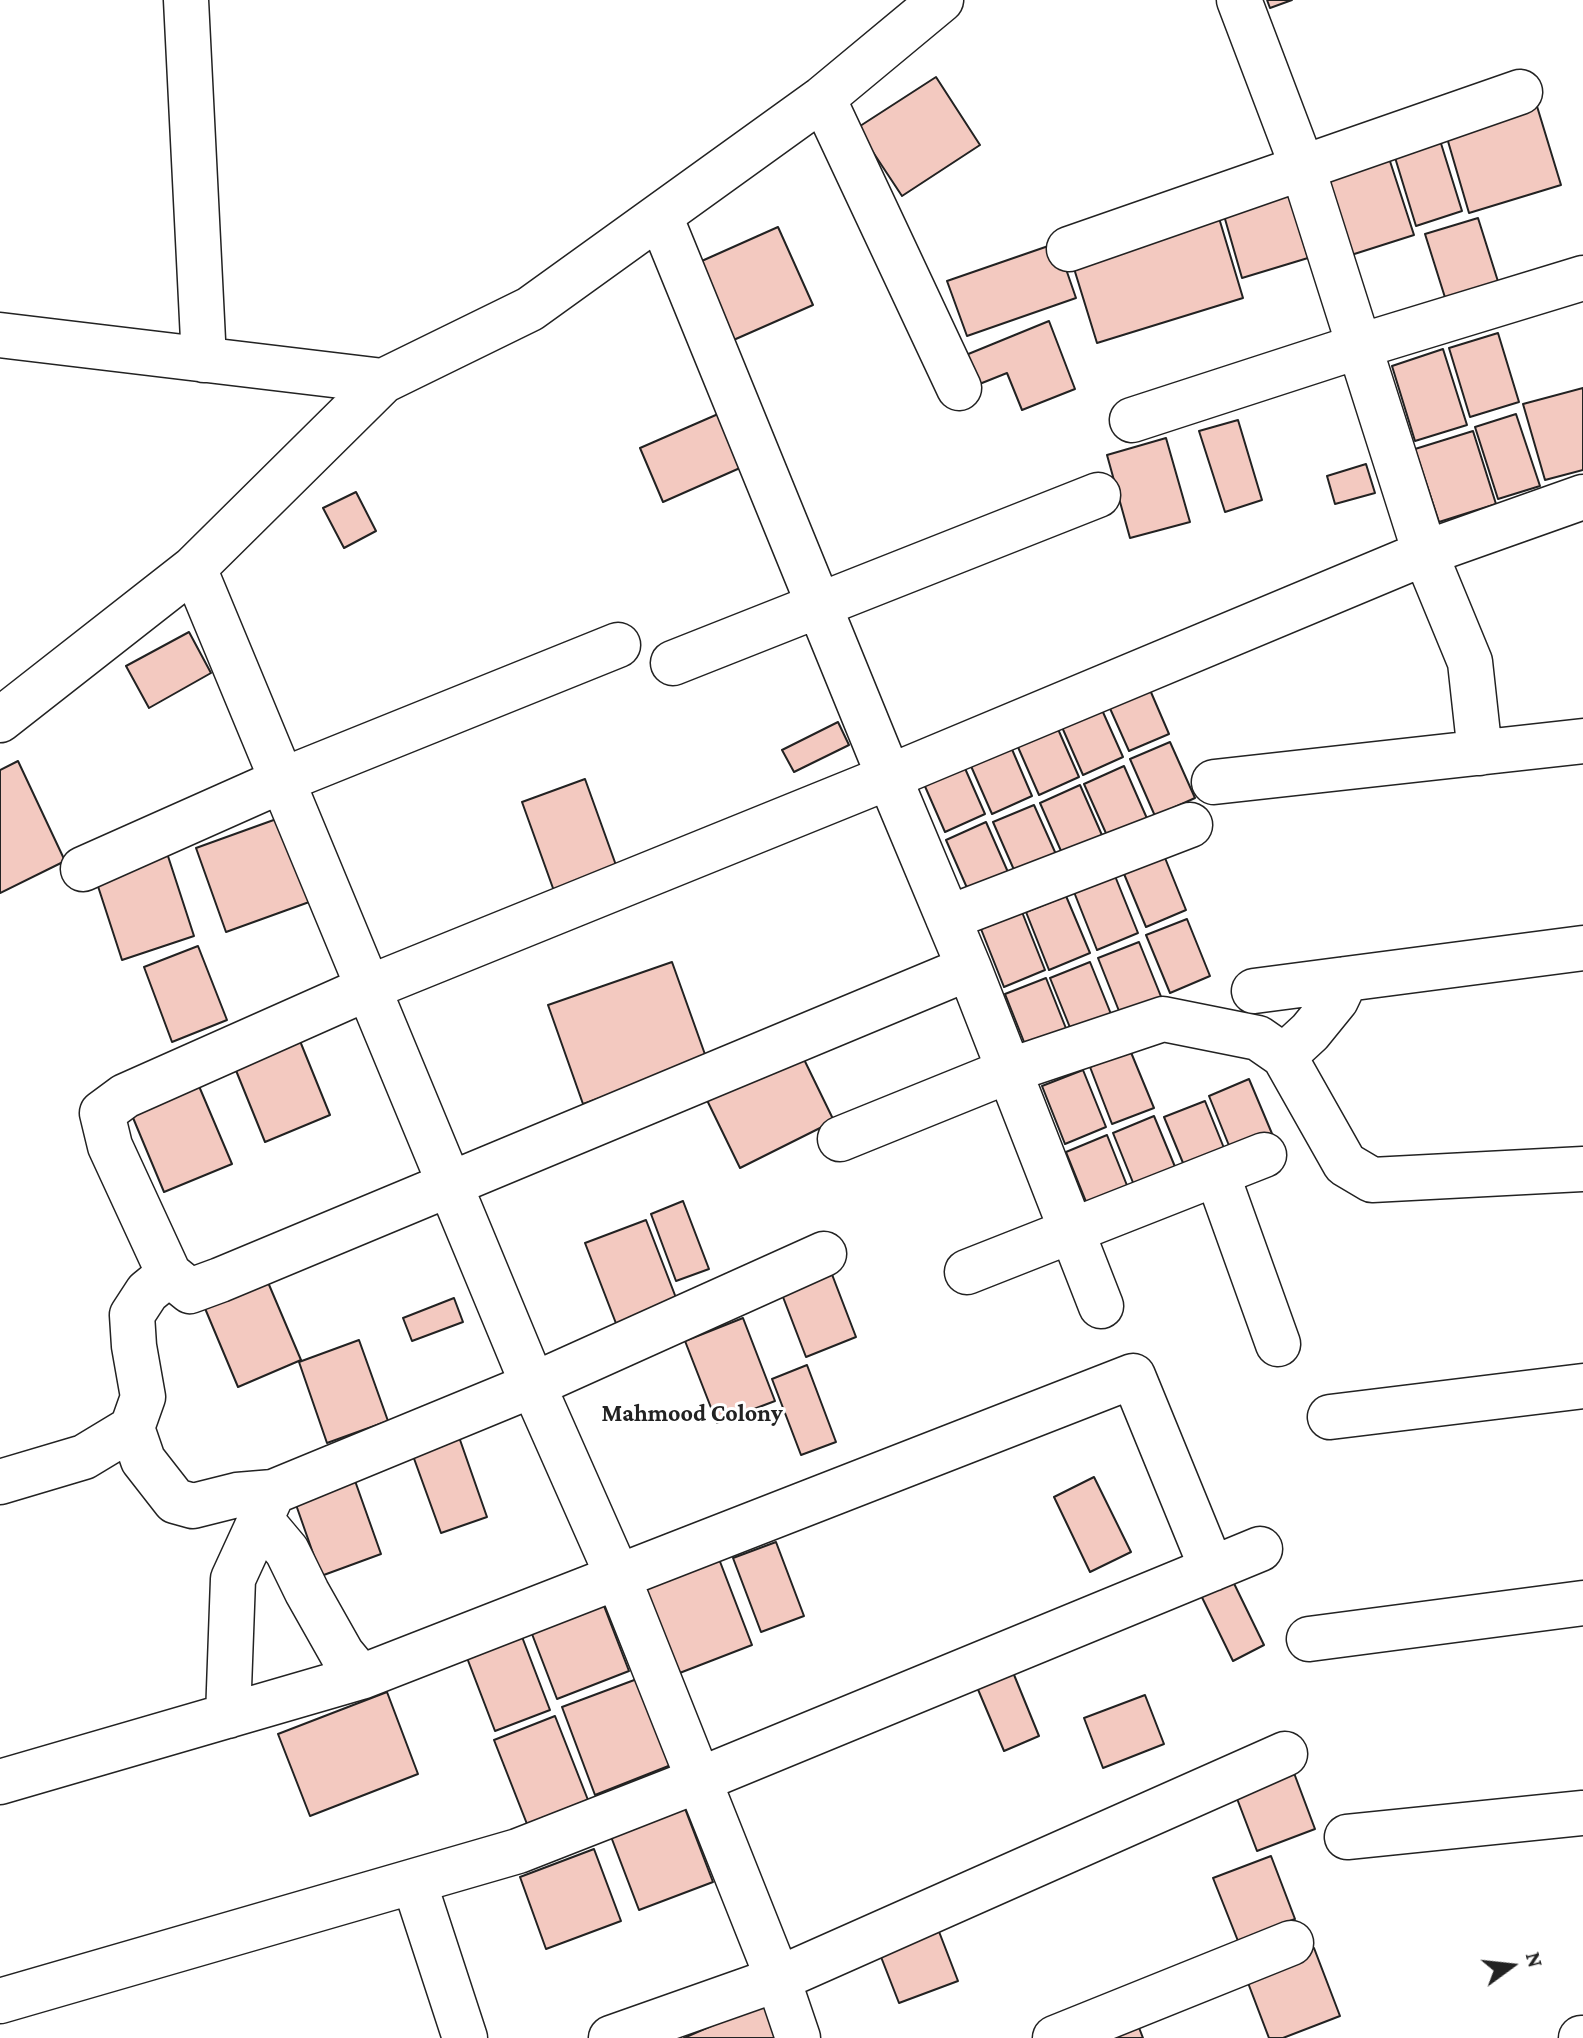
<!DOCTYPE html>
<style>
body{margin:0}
#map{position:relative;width:1583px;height:2038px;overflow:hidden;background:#fff;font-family:"Crimson Pro",serif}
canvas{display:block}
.north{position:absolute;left:1471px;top:1926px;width:80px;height:80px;-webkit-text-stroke:6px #fff;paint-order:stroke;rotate:75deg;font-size:22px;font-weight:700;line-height:32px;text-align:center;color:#222}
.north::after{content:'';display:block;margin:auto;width:28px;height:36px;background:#222;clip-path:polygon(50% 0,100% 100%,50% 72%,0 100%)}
</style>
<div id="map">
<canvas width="1583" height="2038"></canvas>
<div class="north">N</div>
</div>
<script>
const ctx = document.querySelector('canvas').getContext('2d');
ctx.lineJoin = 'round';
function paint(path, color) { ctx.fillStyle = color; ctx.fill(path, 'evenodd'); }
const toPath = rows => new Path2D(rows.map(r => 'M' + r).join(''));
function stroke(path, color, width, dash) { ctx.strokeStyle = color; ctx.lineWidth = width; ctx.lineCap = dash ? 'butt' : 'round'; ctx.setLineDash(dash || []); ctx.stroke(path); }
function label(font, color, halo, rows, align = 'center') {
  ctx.font = font + ' "Crimson Pro",serif'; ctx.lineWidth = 6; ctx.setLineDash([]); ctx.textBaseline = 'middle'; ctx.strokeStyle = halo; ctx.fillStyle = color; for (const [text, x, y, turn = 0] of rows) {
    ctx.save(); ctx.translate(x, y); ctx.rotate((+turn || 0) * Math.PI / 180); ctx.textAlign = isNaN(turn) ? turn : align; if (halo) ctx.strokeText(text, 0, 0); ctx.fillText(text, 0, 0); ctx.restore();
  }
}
const building = toPath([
 [1267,0,1292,0,1270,8,1267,0],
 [936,77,980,145,902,196,857,128,936,77],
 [1536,103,1561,185,1469,213,1445,131,1536,103],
 [1439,137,1462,211,1416,226,1393,151,1439,137],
 [1387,152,1414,235,1348,256,1321,173,1387,152],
 [1288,192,1308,258,1242,278,1223,212,1288,192],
 [1219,218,1243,298,1097,343,1072,262,1219,218],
 [1478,218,1501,291,1448,307,1425,234,1478,218],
 [778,227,813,305,729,342,695,264,778,227],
 [1057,243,1076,298,967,336,947,281,1057,243],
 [1049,321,1075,389,1022,410,1007,373,972,387,961,357,1049,321],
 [1498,333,1519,402,1470,417,1449,348,1498,333],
 [1443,349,1467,425,1415,441,1392,366,1443,349],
 [1583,388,1583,470,1545,480,1523,404,1583,388],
 [725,411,749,464,663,502,640,448,725,411],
 [1516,414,1540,486,1498,499,1475,427,1516,414],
 [1238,420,1262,500,1225,512,1199,431,1238,420],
 [1473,431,1496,504,1439,522,1415,449,1473,431],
 [1166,438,1190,522,1130,538,1107,455,1166,438],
 [1366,464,1375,493,1335,504,1327,476,1366,464],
 [356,492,376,531,344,548,323,508,356,492],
 [189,632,211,673,149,708,126,666,189,632],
 [1144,676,1169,734,1129,751,1104,695,1144,676],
 [1098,701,1123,757,1083,775,1058,718,1098,701],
 [1054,720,1079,777,1039,795,1014,738,1054,720],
 [838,722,849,745,794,772,782,750,838,722],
 [1008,740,1032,796,992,814,967,757,1008,740],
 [1170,742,1195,798,1155,816,1130,759,1170,742],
 [960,757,985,814,945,832,920,775,960,757],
 [18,761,65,861,0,893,0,770,18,761],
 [1124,766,1149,823,1109,840,1084,784,1124,766],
 [585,779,617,868,554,891,522,802,585,779],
 [1080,785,1105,842,1065,860,1040,803,1080,785],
 [1034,805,1059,861,1018,879,993,822,1034,805],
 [282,817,312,901,226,932,196,848,282,817],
 [986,822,1011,879,971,897,946,840,986,822],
 [166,850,194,936,122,960,94,874,166,850],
 [1163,853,1186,910,1146,927,1122,869,1163,853],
 [1115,876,1138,933,1097,950,1074,892,1115,876],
 [1066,896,1090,953,1049,970,1026,912,1066,896],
 [1022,912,1045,970,1004,987,981,929,1022,912],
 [1187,919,1210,976,1170,993,1146,935,1187,919],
 [1139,942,1162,999,1121,1016,1098,958,1139,942],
 [198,946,227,1020,172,1042,144,967,198,946],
 [672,962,707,1060,583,1104,548,1005,672,962],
 [1090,962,1113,1019,1073,1035,1050,978,1090,962],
 [1046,978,1069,1036,1028,1052,1005,994,1046,978],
 [300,1041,330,1115,265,1142,235,1068,300,1041],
 [797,1045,834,1121,740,1168,703,1092,797,1045],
 [1130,1050,1154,1108,1112,1124,1090,1067,1130,1050],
 [1083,1070,1106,1127,1065,1144,1042,1086,1083,1070],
 [193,1072,232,1164,164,1192,126,1101,193,1072],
 [1249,1079,1273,1136,1232,1153,1209,1096,1249,1079],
 [1205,1101,1228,1158,1188,1175,1164,1117,1205,1101],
 [1154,1116,1178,1174,1136,1190,1113,1133,1154,1116],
 [1107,1135,1130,1193,1089,1209,1066,1152,1107,1135],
 [683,1201,709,1269,676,1281,651,1214,683,1201],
 [646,1220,678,1303,617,1326,585,1243,646,1220],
 [828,1264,856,1337,806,1357,778,1284,828,1264],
 [267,1280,301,1360,238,1387,204,1306,267,1280],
 [454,1298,463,1322,412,1341,403,1318,454,1298],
 [743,1318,775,1401,717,1423,685,1341,743,1318],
 [359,1340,388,1421,327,1443,299,1362,359,1340],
 [807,1365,836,1442,801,1455,772,1379,807,1365],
 [459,1437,487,1517,441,1533,412,1453,459,1437],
 [1094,1477,1131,1552,1090,1572,1054,1497,1094,1477],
 [354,1478,381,1554,321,1576,294,1499,354,1478],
 [776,1542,804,1616,761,1632,733,1558,776,1542],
 [719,1559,752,1645,677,1674,644,1588,719,1559],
 [1225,1565,1264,1645,1233,1661,1194,1581,1225,1565],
 [599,1593,629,1671,557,1699,527,1621,599,1593],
 [519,1629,550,1710,495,1731,464,1650,519,1629],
 [1010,1665,1039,1736,1004,1751,974,1680,1010,1665],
 [637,1679,671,1765,595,1795,562,1707,637,1679],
 [387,1692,418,1774,310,1816,278,1734,387,1692],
 [1145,1695,1164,1744,1103,1768,1084,1718,1145,1695],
 [555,1716,588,1800,527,1824,494,1740,555,1716],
 [1294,1773,1315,1829,1257,1851,1236,1796,1294,1773],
 [684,1806,713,1882,639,1910,610,1834,684,1806],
 [594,1849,621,1921,546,1949,520,1877,594,1849],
 [1271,1856,1295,1919,1238,1941,1213,1878,1271,1856],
 [933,1916,958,1981,899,2003,874,1939,933,1916],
 [1314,1948,1340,2016,1283,2038,1269,2038,1245,1975,1314,1948],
 [764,2003,779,2038,684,2038,764,2003],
 [1138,2025,1143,2038,1105,2038,1138,2025]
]);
paint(building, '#f3c9c0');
stroke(building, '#222', 2);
const minor = toPath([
 [186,0,204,360],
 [1239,0,1302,166,1425,553,1583,497],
 [823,98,959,388],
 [660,216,889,777,969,968,1101,1306],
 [1069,249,1520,92],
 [0,335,383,381],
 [1132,420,1360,346,1583,278],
 [194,568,533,1385,618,1577,778,1979,611,2038],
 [673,663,1098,495],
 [0,720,194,568,383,381,530,309,823,98,941,0],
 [1214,782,1583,741],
 [83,869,283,780,618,645],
 [948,918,1190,825],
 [969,968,220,1280,190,1291,169,1274,110,1146,102,1113,125,1096,368,988,889,777,1425,553,1470,662,1480,753],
 [1254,991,1583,948],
 [1284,1056,1310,1032,1336,1000,1346,979],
 [840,1139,1008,1071,1163,1019,1258,1038,1284,1056,1345,1164,1372,1180,1583,1169],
 [1217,1174,1278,1344],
 [967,1272,1264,1155],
 [1330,1417,1583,1386],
 [132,1428,143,1460,175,1501,193,1506,237,1495,273,1492,533,1385,824,1254],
 [0,1482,84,1457,132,1428,143,1397,134,1346,132,1315,147,1292,169,1274],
 [261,1520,287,1551,307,1592,342,1654,361,1677],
 [1309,1639,1583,1603],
 [228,1716,233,1579,273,1492],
 [0,1782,361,1677,1133,1376,1212,1569],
 [1347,1837,1583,1813],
 [414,1882,465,2038],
 [0,2001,518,1851,699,1780,1260,1549],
 [798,2038,778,1979,1285,1754],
 [1055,2038,1291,1943],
 [1581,2038,1583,2038]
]);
stroke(minor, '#222', 47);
stroke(minor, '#fff', 44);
label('bold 24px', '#222', '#fff', [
 ["Mahmood Colony",692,1414]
]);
</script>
